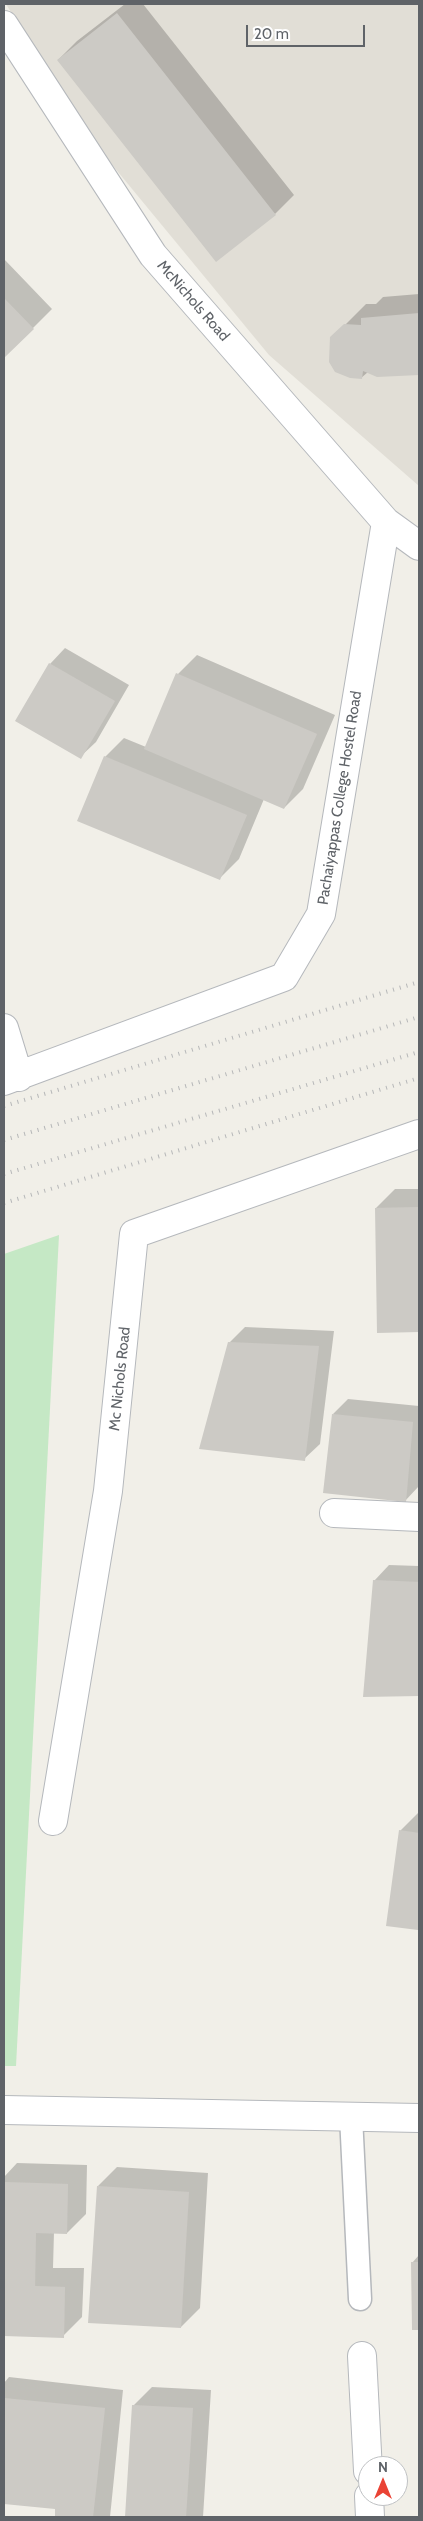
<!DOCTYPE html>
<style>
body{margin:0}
#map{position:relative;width:423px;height:2521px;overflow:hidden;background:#f1efe8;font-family:Cabin,sans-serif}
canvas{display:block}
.frame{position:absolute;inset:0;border:5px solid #5f6368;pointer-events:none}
.north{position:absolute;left:358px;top:2456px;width:50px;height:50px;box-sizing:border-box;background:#fff;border:1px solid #bfc1c3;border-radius:50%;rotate:0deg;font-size:14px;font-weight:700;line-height:20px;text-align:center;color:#5f6368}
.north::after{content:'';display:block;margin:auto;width:18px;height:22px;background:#ea4335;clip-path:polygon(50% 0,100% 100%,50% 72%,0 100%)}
.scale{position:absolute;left:246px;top:25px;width:119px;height:22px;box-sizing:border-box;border:2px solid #5f6368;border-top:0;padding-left:6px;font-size:15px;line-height:18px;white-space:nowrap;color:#5f6368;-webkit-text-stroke:4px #fff;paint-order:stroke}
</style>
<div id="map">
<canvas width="423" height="2521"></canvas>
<div class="frame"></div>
<div class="north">N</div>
<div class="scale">20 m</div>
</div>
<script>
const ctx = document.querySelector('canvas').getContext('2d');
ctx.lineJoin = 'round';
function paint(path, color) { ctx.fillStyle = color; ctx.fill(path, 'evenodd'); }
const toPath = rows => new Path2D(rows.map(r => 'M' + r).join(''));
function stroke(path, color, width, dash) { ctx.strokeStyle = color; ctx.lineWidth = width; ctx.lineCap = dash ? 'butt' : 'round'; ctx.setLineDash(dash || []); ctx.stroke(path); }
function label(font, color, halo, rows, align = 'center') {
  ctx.font = font + ' Cabin,sans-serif'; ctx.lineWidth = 4.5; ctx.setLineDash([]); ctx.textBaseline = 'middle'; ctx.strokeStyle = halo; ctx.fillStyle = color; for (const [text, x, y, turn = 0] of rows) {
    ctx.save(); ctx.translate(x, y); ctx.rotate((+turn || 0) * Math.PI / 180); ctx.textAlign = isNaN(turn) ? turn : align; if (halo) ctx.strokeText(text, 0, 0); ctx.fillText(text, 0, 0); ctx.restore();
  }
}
paint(toPath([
 [6,4,419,4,419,486,269,355,76,121]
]), '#e1ded6');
paint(toPath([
 [59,1235,16,2066,4,2066,4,1254]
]), '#c5e8c5');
paint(toPath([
 [125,4,143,4,294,195,275,214,58,60,77,41],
 [4,259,52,309,4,357],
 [419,294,419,373,377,375,368,372,361,378,332,338,366,304,376,304,383,297],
 [65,648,129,685,96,742,80,757,50,664],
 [197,655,335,715,303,789,284,808,264,799,239,859,220,878,105,757,124,738,146,747,178,674],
 [395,1189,419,1189,419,1330,378,1331,376,1208],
 [245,1327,334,1331,320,1444,304,1459,229,1343],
 [348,1399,419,1406,419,1486,405,1501,333,1414],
 [389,1565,419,1566,419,1694,364,1696,374,1581],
 [419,1812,419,1927,417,1929,400,1831],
 [17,2163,87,2165,86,2214,67,2233,54,2232,53,2268,84,2268,82,2317,63,2336,4,2335,4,2177],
 [117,2167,208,2173,200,2308,181,2327,98,2186],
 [419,2255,419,2329,413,2329,412,2263],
 [9,2377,123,2390,110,2517,56,2517,57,2508,4,2502,4,2383],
 [152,2387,211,2390,203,2517,127,2517,133,2406]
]), '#0003');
paint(toPath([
 [117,13,276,215,216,262,57,60],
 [4,298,34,329,4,358],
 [419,313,419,375,377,377,363,371,362,379,350,378,335,372,329,362,330,337,344,324,361,325,361,318],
 [49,663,115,701,81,759,15,721],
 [176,673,317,734,284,809,144,749],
 [104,756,247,815,220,880,77,821],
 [419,1207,419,1332,377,1333,375,1208],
 [228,1342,319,1346,305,1461,199,1449],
 [332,1414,413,1422,406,1502,323,1493],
 [373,1580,419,1582,419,1696,363,1697],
 [399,1830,419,1833,418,1930,386,1926],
 [4,2182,68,2184,67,2234,36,2233,35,2286,65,2287,64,2338,4,2336],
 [97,2186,189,2192,181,2328,88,2323],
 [411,2262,419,2262,419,2330,412,2330],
 [4,2398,105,2408,93,2517,55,2517,55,2509,4,2504],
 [132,2405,193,2408,186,2517,125,2517]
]), '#cccac5');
const lane = toPath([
 [351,2116,360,2299]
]);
const street = toPath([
 [4,25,153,255,386,522,419,546],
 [4,1028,19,1077],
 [4,1081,284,977,321,914,386,522],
 [334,1513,419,1517],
 [53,1821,108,1491,134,1234,419,1134],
 [4,2110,419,2118],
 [362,2356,368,2471],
 [369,2496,370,2517]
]);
stroke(lane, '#b5b8bc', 25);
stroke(street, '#b5b8bc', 30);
stroke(lane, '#fff', 22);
stroke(street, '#fff', 28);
stroke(toPath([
 [4,1106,419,982],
 [4,1140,419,1017],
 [4,1174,419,1052],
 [4,1203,419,1078]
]), '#b6b7b8', 4, [1, 6]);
label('15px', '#5f6368', '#fff', [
 ["McNichols Road",193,301,49],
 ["Pachaiyappas College Hostel Road",340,798,-81],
 ["Mc Nichols Road",120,1379,-84]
]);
</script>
